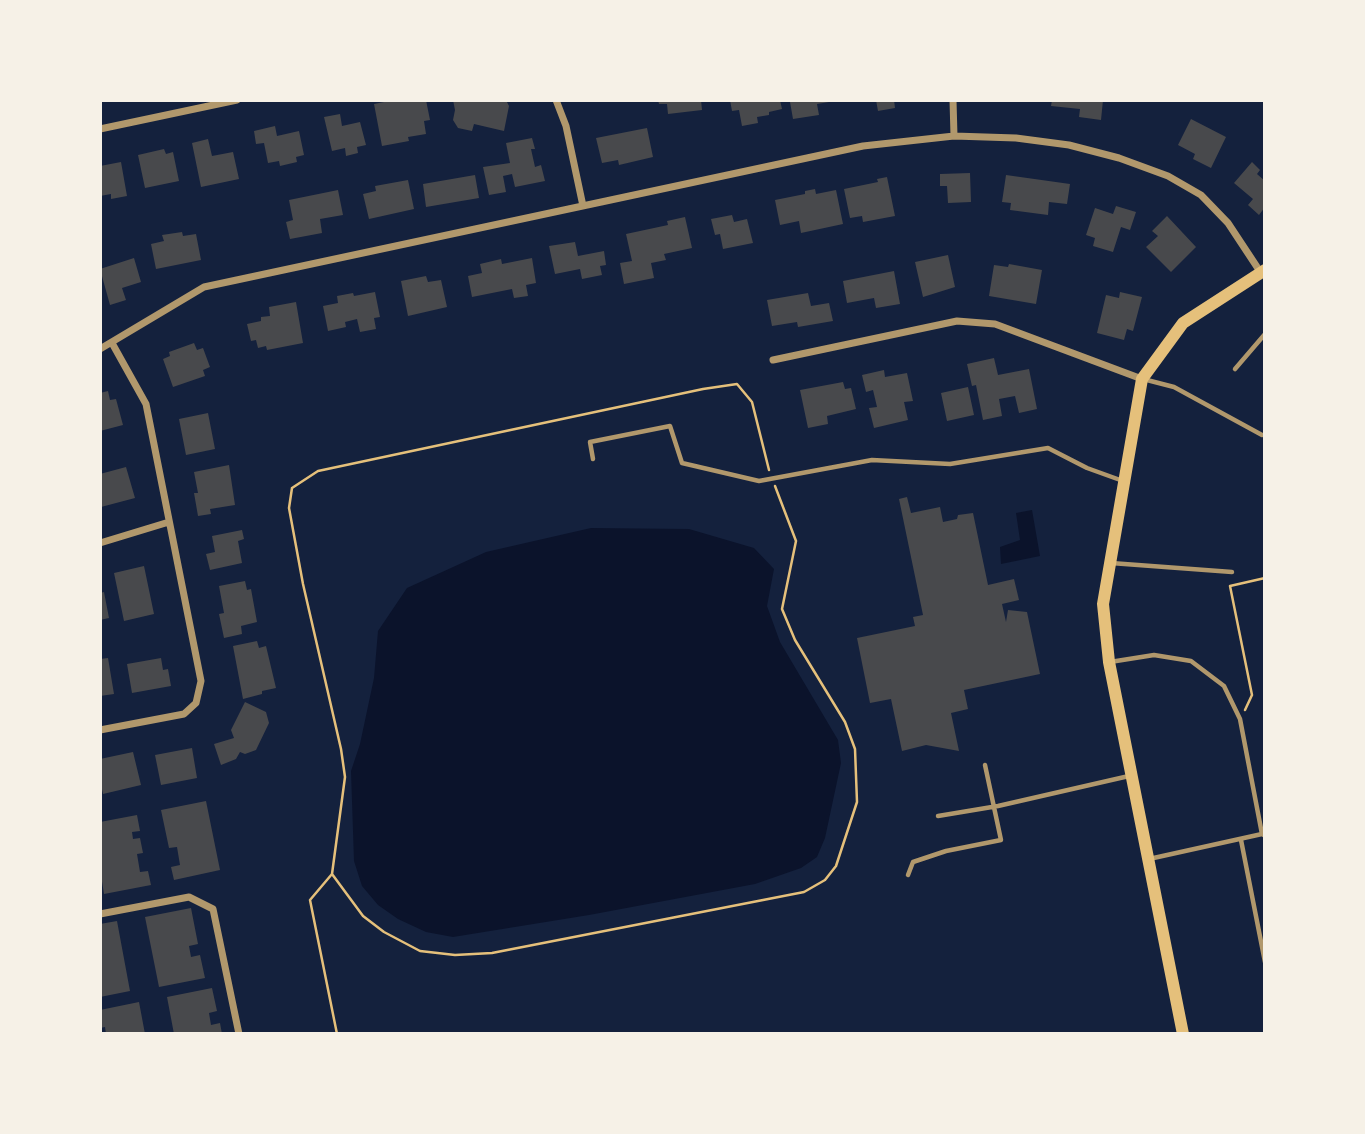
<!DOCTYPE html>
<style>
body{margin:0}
#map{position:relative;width:1365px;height:1134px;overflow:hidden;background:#14213d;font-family:Inter,sans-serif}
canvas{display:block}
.frame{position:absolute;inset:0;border:102px solid #f6f1e7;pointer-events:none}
</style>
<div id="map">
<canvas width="1365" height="1134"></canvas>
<div class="frame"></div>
</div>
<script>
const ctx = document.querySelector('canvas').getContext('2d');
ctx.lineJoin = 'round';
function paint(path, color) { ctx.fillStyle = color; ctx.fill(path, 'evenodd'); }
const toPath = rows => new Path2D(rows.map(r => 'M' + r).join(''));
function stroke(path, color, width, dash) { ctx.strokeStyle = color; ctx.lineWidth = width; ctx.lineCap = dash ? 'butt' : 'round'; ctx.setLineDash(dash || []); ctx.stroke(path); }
paint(toPath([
 [1032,510,1040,556,1001,564,1000,547,1020,540,1016,513],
 [591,528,689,529,754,548,774,569,767,606,780,642,838,740,841,763,825,838,817,857,801,868,755,884,589,915,453,937,426,932,398,919,378,905,362,886,354,861,351,771,360,744,374,678,378,631,407,588,486,552]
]), '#0b132b');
paint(toPath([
 [394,100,395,102,426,100,430,120,424,121,426,134,408,137,409,141,382,146,374,104],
 [453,100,506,100,509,106,504,131,474,124,472,131,458,128,453,120,455,110],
 [658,100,701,100,702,110,668,114,667,104,659,104],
 [730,100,780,100,782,109,769,112,769,115,757,117,758,123,742,126,739,110,732,111],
 [798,100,834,100,835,101,817,104,819,115,793,119,790,102],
 [876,100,894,100,895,108,878,111],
 [1052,100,1103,100,1101,120,1079,117,1080,109,1051,106],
 [340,114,342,126,360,122,366,145,357,147,358,153,346,156,345,148,332,151,324,117],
 [1191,119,1226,137,1211,168,1193,159,1195,154,1178,145],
 [275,126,277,136,299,131,304,155,296,157,297,162,280,166,279,161,268,163,264,143,256,144,254,131],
 [647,128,653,157,619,165,618,160,602,163,596,138],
 [532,138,535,149,531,149,535,167,541,165,545,181,515,187,512,174,503,176,506,192,489,195,483,167,510,163,506,143],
 [208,139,212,156,233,152,239,179,201,187,192,143],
 [164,149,166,154,173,152,179,181,145,188,138,155],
 [121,162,127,196,111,199,111,194,100,196,100,166],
 [1252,162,1260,170,1257,174,1265,181,1265,207,1259,215,1248,205,1253,199,1234,183],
 [970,173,971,202,948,203,947,186,940,186,940,174],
 [475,175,479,198,426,207,423,184],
 [1006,175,1070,184,1067,204,1049,202,1048,215,1010,210,1011,203,1002,202],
 [887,177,895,216,863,222,862,216,850,218,844,189,878,182,877,179],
 [408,180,414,209,369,219,363,194,376,191,375,186],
 [815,189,816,194,836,190,843,224,801,233,799,221,780,225,775,200,805,194,805,191],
 [338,190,343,215,320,219,322,233,290,239,286,222,293,220,289,200],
 [1116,206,1136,212,1130,230,1121,227,1113,252,1093,246,1095,238,1086,235,1095,208,1113,214],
 [732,215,734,222,747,219,753,243,723,249,720,234,715,235,711,219],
 [1167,216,1196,247,1171,272,1146,247,1158,236,1152,231],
 [685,217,692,248,664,254,666,260,651,263,654,278,624,284,620,263,632,261,626,234,668,225,667,221],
 [182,232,183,236,196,234,201,260,156,269,151,244,164,241,162,235],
 [575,242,578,256,604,251,606,265,600,266,602,275,582,279,580,269,555,274,549,246],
 [948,255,955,287,923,297,915,262],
 [134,258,141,282,122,288,126,300,110,305,100,269],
 [532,258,536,283,526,285,528,296,514,298,512,289,472,297,468,276,482,273,480,264,501,259,502,264],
 [1009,264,1042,270,1036,304,989,296,994,265,1008,267],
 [894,271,900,304,876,308,874,298,847,303,843,281],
 [426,276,428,282,441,280,447,307,408,316,401,281],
 [375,292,380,317,374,318,376,329,360,332,357,319,345,322,346,327,328,331,323,306,338,303,337,296,353,293,354,296],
 [1120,292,1142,297,1133,331,1127,329,1124,340,1097,333,1106,295,1119,298],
 [808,293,811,306,829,303,833,321,798,327,797,322,772,326,767,300],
 [296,302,303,343,267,350,266,346,258,348,256,340,251,341,247,324,261,321,261,317,270,316,269,307],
 [194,343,197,350,203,348,210,367,203,370,205,376,173,387,163,359,170,356,169,352],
 [994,358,998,375,1029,369,1037,409,1019,413,1015,396,999,399,1002,416,983,420,976,385,972,386,967,364],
 [884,370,885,377,907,373,913,401,904,402,908,420,874,428,869,408,877,407,873,390,866,392,862,375],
 [843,382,845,389,851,388,856,409,827,416,828,424,808,428,800,390],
 [968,387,974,415,947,421,941,393],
 [108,391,110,400,116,399,123,425,100,431,100,393],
 [208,413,215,449,186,455,179,419],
 [229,465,235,505,210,509,211,514,198,516,194,493,198,493,194,472],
 [126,467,135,498,101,507,100,474],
 [907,497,911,513,940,507,943,522,957,519,958,515,973,513,988,585,1014,579,1019,600,1002,604,1006,622,1008,610,1027,612,1040,674,964,690,968,709,951,713,959,751,926,745,902,751,891,699,870,703,857,638,915,626,913,617,923,615,899,499],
 [242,530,244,539,238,541,242,563,210,570,206,554,215,552,212,536],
 [144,566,154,614,124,621,114,573],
 [245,581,247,590,251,589,257,622,241,626,242,634,224,638,219,614,224,613,219,586],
 [104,592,109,618,100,620,100,593],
 [257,641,259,648,266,646,276,688,262,691,262,694,243,699,233,646],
 [108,658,114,694,100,696,100,659],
 [161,658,163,670,168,669,171,686,132,693,127,664],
 [245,702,266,712,269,723,256,750,245,754,240,752,236,759,221,765,214,744,234,738,231,730],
 [192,748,197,778,161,785,155,755],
 [133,752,141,785,103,794,100,780,100,759],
 [206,801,220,870,174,880,171,867,180,865,177,847,169,848,161,810],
 [137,815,140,831,132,832,133,839,140,838,143,853,137,854,140,872,148,871,151,885,104,894,100,869,100,822],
 [191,908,198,944,189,946,191,957,200,955,205,978,159,987,145,917],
 [117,921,130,991,100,997,100,924],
 [212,988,217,1011,209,1013,211,1025,220,1023,222,1034,174,1034,167,997],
 [139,1002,145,1034,106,1034,105,1027,100,1028,100,1010]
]), '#48494c');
stroke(toPath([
 [1245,710,1252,695,1230,586,1265,578],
 [332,874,363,916,384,932,420,951,455,955,492,953,804,892,825,880,836,866,857,802,855,749,845,722,795,640,782,609,796,541,775,486],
 [337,1034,310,900,332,874,345,777,341,749,303,584,289,508,292,488,318,471,703,389,737,384,752,402,769,470]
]), '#e5c07b', 2.5);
stroke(toPath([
 [1235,369,1265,334],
 [1143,379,1174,387,1262,435],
 [593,459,590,442,670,426,682,463,759,481,872,460,950,464,1048,448,1087,468,1123,481],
 [1111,563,1232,572],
 [1110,662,1154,655,1191,661,1224,686,1240,719,1262,834],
 [938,816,998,806,1129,776],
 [1241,840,1265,962],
 [1149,859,1262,834,1265,836],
 [908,875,913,862,946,851,1001,840,985,765]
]), '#b1986c', 4.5);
stroke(toPath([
 [556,100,566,126,583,206],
 [953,100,954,136],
 [100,129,237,100],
 [100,349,204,287,863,146,954,136,1016,138,1069,145,1119,158,1168,176,1201,195,1228,223,1261,273],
 [773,360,957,321,995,324,1142,379],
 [100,543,169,522],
 [100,730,184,714,196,703,201,681,146,404,112,343],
 [100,914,189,897,213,909,239,1034]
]), '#b1986c', 7);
stroke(toPath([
 [1183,1034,1109,662,1103,604,1142,379,1183,323,1265,270]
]), '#e5c07b', 12);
</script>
